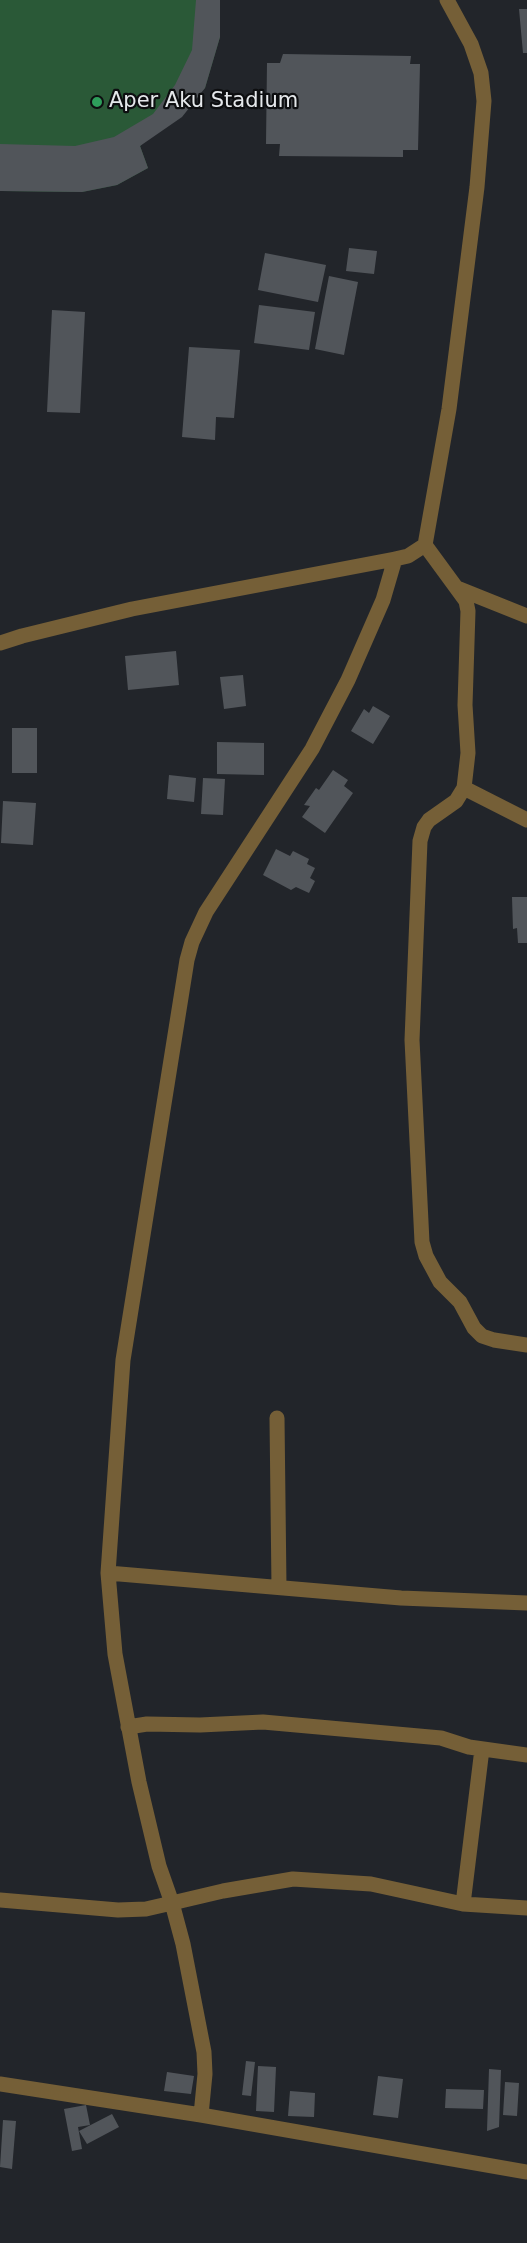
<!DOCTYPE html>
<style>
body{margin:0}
canvas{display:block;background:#22252a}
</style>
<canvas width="527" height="2243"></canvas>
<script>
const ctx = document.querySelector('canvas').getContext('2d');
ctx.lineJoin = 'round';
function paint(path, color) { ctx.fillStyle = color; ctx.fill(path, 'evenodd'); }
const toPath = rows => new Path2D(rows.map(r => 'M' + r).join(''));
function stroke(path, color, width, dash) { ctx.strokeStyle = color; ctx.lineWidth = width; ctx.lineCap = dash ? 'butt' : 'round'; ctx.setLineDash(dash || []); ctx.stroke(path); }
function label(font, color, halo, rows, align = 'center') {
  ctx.font = font + ' "DejaVu Sans",sans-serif'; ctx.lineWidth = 4.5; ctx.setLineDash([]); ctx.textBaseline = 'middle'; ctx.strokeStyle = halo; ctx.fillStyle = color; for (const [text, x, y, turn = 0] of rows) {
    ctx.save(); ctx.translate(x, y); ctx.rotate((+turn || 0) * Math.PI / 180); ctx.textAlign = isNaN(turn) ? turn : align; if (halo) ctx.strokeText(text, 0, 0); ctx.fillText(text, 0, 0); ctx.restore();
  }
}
paint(toPath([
 [0,0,220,0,220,37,205,88,140,146,148,168,117,185,82,192,0,191]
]), '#2a5937');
paint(toPath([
 [196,0,220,0,220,37,205,88,182,117,140,146,148,168,117,185,82,192,0,191,0,144,75,146,114,137,153,114,175,85,192,50],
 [519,9,527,9,527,53,523,53],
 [283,54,411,56,410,64,420,64,418,150,403,150,403,157,279,156,280,144,266,144,267,63,280,63],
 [349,248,377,251,374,274,346,271],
 [265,253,326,265,318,302,258,290],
 [329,276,358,282,344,355,315,349],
 [259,305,315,312,309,350,254,343],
 [52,310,85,312,80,413,47,412],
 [189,347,240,350,234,418,216,417,215,440,182,437],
 [176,651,179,685,128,690,125,656],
 [243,675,246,706,224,709,220,677],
 [373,706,390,716,373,744,351,731,364,709,369,713],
 [12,728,37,728,37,773,12,773],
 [217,742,264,743,264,775,217,774],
 [333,770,348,780,344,786,353,793,325,833,302,817,310,806,304,805,316,788,319,790],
 [169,775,196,778,194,802,167,799],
 [203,778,225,779,223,815,201,814],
 [3,801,36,803,33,845,1,843],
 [276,849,290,856,293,851,309,859,307,864,315,868,310,878,315,881,309,893,296,887,291,890,263,875],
 [512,897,527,897,527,943,518,943,517,928,513,929],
 [246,2061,255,2062,251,2096,242,2095],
 [258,2066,276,2067,274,2112,256,2111],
 [489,2069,501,2070,499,2127,487,2131],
 [167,2072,194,2076,191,2094,164,2091],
 [378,2076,403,2079,398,2118,373,2115],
 [505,2082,519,2083,517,2116,503,2115],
 [446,2089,484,2090,483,2109,445,2108],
 [290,2091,315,2093,314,2117,288,2116],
 [86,2105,90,2125,78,2127,82,2149,72,2151,64,2109],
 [112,2114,119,2127,87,2144,79,2131],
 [3,2120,16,2121,12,2169,0,2167]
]), '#51555a');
stroke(toPath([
 [425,545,466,601,468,611,465,705,468,753,464,788,456,801,429,820,424,827,420,841,412,1040,422,1242,426,1256,440,1282,460,1302,474,1328,482,1336,494,1340,527,1345],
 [395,559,383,600,348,680,312,749,206,912,192,942,187,960,123,1360,108,1573,115,1654,139,1782,159,1866,172,1903,223,1891,293,1879,371,1884,463,1904,527,1908],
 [457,588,527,616],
 [0,643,22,636,132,609,395,559,408,556,425,545,449,409,477,187,484,101,481,73,471,44,447,0],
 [464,788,527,820],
 [277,1418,279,1587],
 [108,1573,401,1598,527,1603],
 [128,1727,147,1724,200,1725,263,1722,441,1738,469,1747,527,1755],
 [0,1900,118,1910,146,1909,172,1903,183,1944,204,2052,205,2074,201,2115],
 [463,1904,482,1749],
 [0,2084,201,2115,527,2172]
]), '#755f37', 15);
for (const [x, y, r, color] of [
 [97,102,6,"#2e9e5b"]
]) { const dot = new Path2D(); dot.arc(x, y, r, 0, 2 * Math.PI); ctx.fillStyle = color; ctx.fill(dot); stroke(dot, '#0d0e10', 2); }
label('21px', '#e5e8eb', '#0d0e10', [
 ["Aper Aku Stadium",109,102]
], 'left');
</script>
